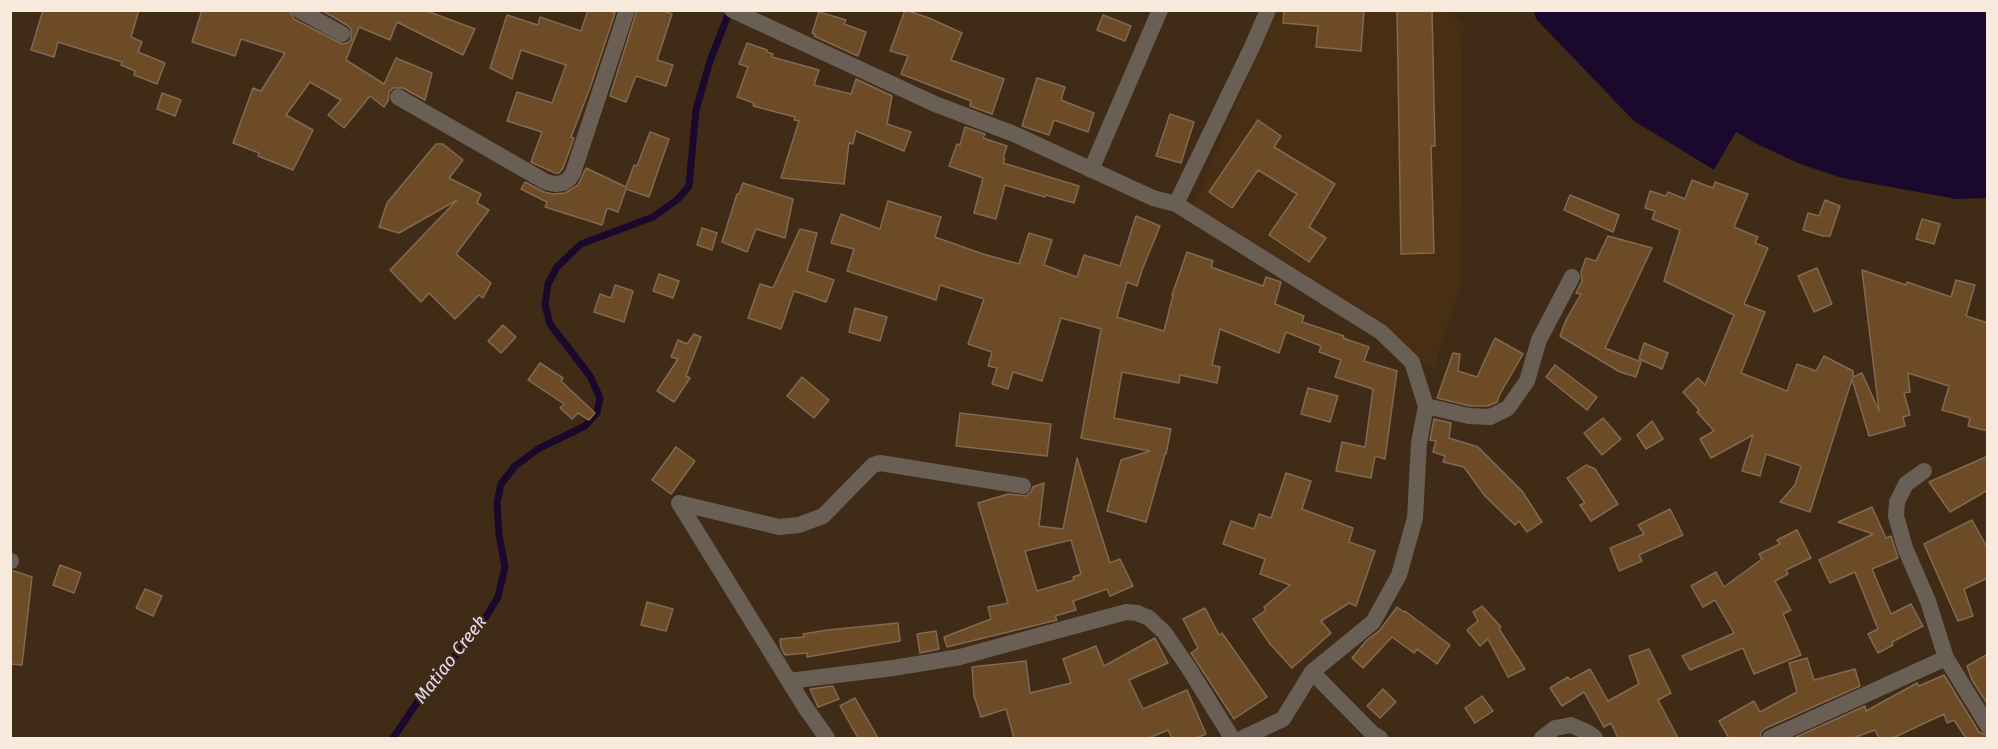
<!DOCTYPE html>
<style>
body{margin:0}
#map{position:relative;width:1998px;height:749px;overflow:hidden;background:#3f2b16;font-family:"Fira Sans",sans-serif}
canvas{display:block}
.frame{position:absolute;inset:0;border:12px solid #f7eadd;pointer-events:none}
</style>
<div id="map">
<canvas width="1998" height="749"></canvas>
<div class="frame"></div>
</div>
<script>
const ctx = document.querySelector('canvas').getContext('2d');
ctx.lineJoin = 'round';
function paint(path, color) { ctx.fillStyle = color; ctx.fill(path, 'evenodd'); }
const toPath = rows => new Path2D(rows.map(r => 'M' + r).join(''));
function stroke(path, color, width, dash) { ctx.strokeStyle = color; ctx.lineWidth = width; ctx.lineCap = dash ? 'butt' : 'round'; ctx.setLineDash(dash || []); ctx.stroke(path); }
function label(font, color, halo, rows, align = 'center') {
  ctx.font = font + ' "Fira Sans",sans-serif'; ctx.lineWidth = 4.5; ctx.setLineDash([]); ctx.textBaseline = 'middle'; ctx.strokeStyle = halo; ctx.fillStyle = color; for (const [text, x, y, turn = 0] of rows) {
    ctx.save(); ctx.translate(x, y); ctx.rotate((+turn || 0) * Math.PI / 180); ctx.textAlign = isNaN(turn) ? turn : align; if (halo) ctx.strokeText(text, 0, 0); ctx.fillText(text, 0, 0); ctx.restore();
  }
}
paint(toPath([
 [1274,11,1447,11,1463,24,1461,282,1434,369,1191,213]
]), '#482f14');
paint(toPath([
 [1534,11,1987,11,1987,198,1956,199,1842,178,1798,163,1759,145,1736,132,1714,170,1634,121,1536,19]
]), '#1a092d');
stroke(toPath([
 [393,738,429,685,478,630,498,597,505,567,499,534,497,503,501,484,515,466,538,449,585,426,597,413,600,398,590,376,550,324,545,305,548,284,557,267,581,244,653,217,678,199,689,186,696,110,710,61,730,10]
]), '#1a092d', 7);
const building = toPath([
 [43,10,139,10,131,37,142,42,138,52,165,63,157,84,134,75,135,71,121,65,122,62,58,42,54,57,31,50,43,10],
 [202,10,289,10,294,19,342,44,347,43,351,40,351,29,347,25,321,10,424,10,475,29,463,55,397,22,390,40,359,27,346,60,384,84,396,58,432,73,425,100,403,88,393,88,389,92,388,101,384,107,370,96,344,128,328,115,341,100,310,82,286,115,313,130,293,170,258,156,259,153,233,143,253,88,261,91,285,53,241,39,235,56,192,42,202,10],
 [588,10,608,10,615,13,590,88,571,137,574,138,563,168,559,173,555,173,531,162,542,132,507,121,517,92,552,103,566,65,521,50,512,79,490,68,507,15,538,25,540,17,581,31,588,10],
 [637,10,660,10,672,14,657,60,673,65,666,86,636,76,626,102,610,96,637,10],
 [905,10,929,18,962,33,951,60,1004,79,992,114,970,106,971,101,901,74,908,56,890,51,905,10],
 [1284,10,1364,10,1361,51,1316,47,1318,26,1283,23,1284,10],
 [1397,10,1432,10,1435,146,1431,146,1434,253,1401,254,1397,10],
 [819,12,846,20,844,24,866,32,858,56,814,36,815,34,812,33,819,12],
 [1103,15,1131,26,1125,41,1097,30,1103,15],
 [747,43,767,50,767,52,773,54,772,57,819,70,814,85,851,94,856,79,892,96,887,124,911,132,904,151,856,131,853,144,849,143,844,184,781,178,799,121,794,120,795,117,753,106,754,103,737,97,748,67,739,64,747,43],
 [1037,78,1065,87,1061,100,1094,113,1088,132,1054,120,1049,135,1022,126,1037,78],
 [162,93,181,100,175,116,157,109,162,93],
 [1170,114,1194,122,1181,163,1156,156,1170,114],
 [1258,120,1281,136,1274,147,1335,184,1309,227,1326,238,1309,262,1269,235,1297,194,1258,170,1232,208,1209,192,1258,120],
 [965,127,985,134,983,138,1007,146,1003,158,1005,159,1003,163,1079,186,1074,203,1046,195,1045,197,1005,185,996,219,974,213,983,178,949,166,957,144,960,145,965,127],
 [650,132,669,139,649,197,626,189,618,212,607,208,602,225,545,207,547,202,521,189,525,182,544,192,553,194,565,193,578,185,586,168,626,187,634,165,637,166,650,132],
 [436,144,443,144,463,160,449,178,481,194,477,203,489,210,456,254,491,283,483,298,479,295,455,319,429,293,421,302,390,270,457,200,399,233,379,227,387,203,436,144],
 [1692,180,1713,188,1715,182,1748,194,1734,227,1758,237,1755,243,1768,248,1744,304,1765,312,1741,373,1787,391,1797,364,1816,371,1824,356,1853,371,1853,377,1862,373,1879,411,1862,270,1906,285,1907,282,1951,297,1956,280,1975,285,1966,316,1988,323,1988,431,1968,426,1970,418,1942,410,1949,386,1908,373,1910,392,1904,393,1910,415,1903,417,1905,426,1869,436,1852,379,1810,512,1780,502,1795,485,1801,466,1766,454,1760,476,1742,471,1753,435,1711,458,1700,439,1714,431,1697,412,1699,410,1683,392,1698,378,1705,385,1734,315,1664,281,1680,230,1652,219,1655,211,1645,208,1650,191,1666,196,1668,192,1685,199,1692,180],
 [743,183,793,199,785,238,756,229,747,252,722,242,737,194,739,194,743,183],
 [1570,195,1619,215,1613,232,1564,210,1570,195],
 [1825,200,1840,206,1830,236,1823,236,1803,230,1808,213,1819,216,1825,200],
 [888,201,941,217,935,237,983,254,1019,264,1029,233,1052,240,1044,265,1077,277,1084,255,1120,266,1136,216,1160,226,1142,270,1137,286,1127,282,1117,317,1164,331,1173,295,1172,295,1187,252,1213,261,1211,267,1263,286,1266,277,1281,282,1275,304,1304,316,1302,322,1344,336,1343,338,1369,347,1364,361,1397,371,1385,459,1375,456,1371,478,1336,471,1342,442,1365,447,1373,389,1335,377,1341,360,1319,352,1321,346,1286,332,1279,353,1220,329,1212,365,1220,367,1217,383,1180,375,1179,383,1122,372,1114,418,1171,429,1166,454,1165,454,1146,522,1107,511,1121,460,1150,451,1081,438,1101,329,1061,318,1042,381,1013,372,1008,389,992,384,997,368,988,366,992,352,968,344,984,299,940,285,936,300,847,271,854,249,831,243,841,214,880,229,888,201],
 [1922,219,1940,224,1934,244,1916,239,1922,219],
 [702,228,717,233,712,250,697,245,702,228],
 [800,229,817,233,807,271,834,280,826,302,794,291,781,329,748,318,760,284,773,288,800,229],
 [1608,236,1652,248,1605,348,1641,362,1636,377,1620,372,1560,336,1566,320,1581,294,1576,293,1582,281,1581,272,1586,258,1596,261,1608,236],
 [1817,268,1832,304,1814,312,1798,276,1817,268],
 [659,274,679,281,673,298,653,291,659,274],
 [615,285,633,291,624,322,594,312,600,294,611,298,615,285],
 [855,308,887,317,880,341,849,332,855,308],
 [503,325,516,337,501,353,488,341,503,325],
 [694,334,701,337,686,376,690,378,674,402,657,391,678,359,671,357,678,340,687,344,694,334],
 [1495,338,1523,354,1500,394,1497,402,1488,406,1470,406,1437,398,1453,353,1460,354,1458,371,1477,377,1495,338],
 [1644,343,1668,353,1662,369,1639,359,1644,343],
 [540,363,563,378,561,381,595,413,589,420,578,413,572,419,560,408,564,404,528,380,540,363],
 [1555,365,1597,397,1587,410,1546,377,1555,365],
 [802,377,829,400,814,418,787,396,802,377],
 [1308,388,1338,396,1330,422,1301,414,1308,388],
 [960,413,1051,424,1047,456,956,446,960,413],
 [1603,418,1621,439,1602,455,1584,433,1603,418],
 [1434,419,1451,423,1449,438,1478,447,1522,491,1542,522,1527,532,1519,521,1515,525,1485,496,1464,467,1443,462,1445,456,1433,452,1436,441,1430,440,1434,419],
 [1652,421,1663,439,1646,449,1637,435,1652,421],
 [676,447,695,461,671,494,652,480,676,447],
 [1988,456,1988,490,1950,512,1929,482,1988,456],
 [1077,458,1110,563,1120,559,1133,586,1110,596,1107,589,1073,601,1076,610,1055,616,1057,620,947,647,944,637,991,619,988,607,1008,603,978,503,1008,494,1026,496,1031,492,1033,487,1044,483,1039,526,1063,529,1077,458],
 [1071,540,1081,574,1073,577,1074,580,1037,591,1025,551,1071,540],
 [1586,465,1595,469,1618,504,1591,521,1580,505,1585,503,1567,478,1586,465],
 [1286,473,1311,481,1302,509,1353,528,1349,542,1375,551,1356,606,1349,603,1321,621,1331,633,1292,668,1270,644,1253,619,1266,610,1264,607,1290,585,1260,574,1265,559,1223,544,1231,521,1254,529,1259,514,1271,518,1286,473],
 [1872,507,1886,538,1891,536,1898,558,1872,569,1891,614,1911,604,1923,626,1892,642,1893,645,1878,653,1868,634,1878,629,1855,572,1830,583,1819,560,1873,534,1838,522,1872,507],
 [1670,509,1683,535,1639,555,1642,561,1619,571,1610,548,1644,534,1638,525,1670,509],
 [1972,520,1988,549,1988,578,1964,589,1973,616,1958,621,1924,544,1972,520],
 [1797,530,1811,558,1786,570,1788,574,1775,581,1791,610,1783,614,1801,655,1754,674,1743,648,1690,670,1682,656,1734,633,1715,600,1703,607,1691,586,1716,572,1724,587,1762,559,1759,554,1780,544,1777,540,1797,530],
 [60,565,81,573,74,593,53,585,60,565],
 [14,571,32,577,22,665,10,664,10,572,14,571],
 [145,589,162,596,153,616,136,608,145,589],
 [647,602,673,609,666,631,641,625,647,602],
 [1482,606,1501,627,1499,629,1525,669,1508,677,1488,639,1480,646,1467,630,1478,621,1473,612,1482,606],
 [1397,607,1404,612,1405,611,1450,645,1437,664,1417,649,1414,653,1392,637,1363,668,1352,658,1367,640,1380,630,1397,607],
 [1205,608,1219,635,1222,633,1267,697,1234,719,1191,653,1198,648,1183,619,1205,608],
 [898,623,900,641,807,657,807,653,785,655,781,648,780,639,804,637,803,634,828,630,898,623],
 [936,631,939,649,920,653,917,634,936,631],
 [1155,638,1168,663,1129,680,1143,709,1187,690,1206,734,1196,738,1172,738,1168,730,1149,738,1014,738,1006,709,981,717,974,696,972,667,1026,661,1030,693,1071,683,1063,659,1096,646,1104,666,1155,638],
 [1649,649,1671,693,1658,700,1678,738,1618,738,1611,723,1604,727,1584,692,1562,706,1550,688,1568,677,1570,680,1590,669,1608,701,1639,684,1629,656,1649,649],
 [1988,654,1988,705,1972,680,1967,666,1988,654],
 [1807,658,1814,680,1855,669,1860,686,1766,728,1761,732,1760,738,1729,738,1719,721,1754,701,1760,712,1797,692,1789,663,1807,658],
 [1944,675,1979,732,1988,736,1988,738,1966,738,1954,720,1947,723,1944,714,1893,738,1879,738,1875,730,1853,738,1794,738,1865,706,1866,711,1917,683,1919,686,1944,675],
 [833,686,839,699,818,707,810,689,833,686],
 [1383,689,1396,702,1380,718,1367,706,1383,689],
 [1482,696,1493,711,1475,723,1465,708,1482,696],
 [855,698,878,738,858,738,840,706,855,698]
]);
paint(building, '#6d4b27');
stroke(building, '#816a53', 1.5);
stroke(toPath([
 [299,10,342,34],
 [398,97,546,182,555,184,563,183,569,179,573,173,627,10],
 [1091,170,1160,10],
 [1176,204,1252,47,1268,10],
 [1426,406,1469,416,1490,417,1508,408,1527,381,1539,340,1572,277],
 [1924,471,1906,484,1897,502,1896,516,1905,548,1928,601,1946,658,1988,726],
 [10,561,11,561],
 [1312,672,1373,734,1380,738],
 [789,681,893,668,960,657,1126,612,1137,613,1149,618,1164,632,1188,667,1232,738],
 [827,738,805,707,679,503,779,527,799,525,823,516,873,465,880,463,1023,486],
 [1542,738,1555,728,1571,725,1587,732,1595,738],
 [1770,738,1946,658]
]), '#695f55', 16);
stroke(toPath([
 [732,10,935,104,1014,134,1153,198,1176,204,1381,332,1412,362,1426,406,1419,443,1415,518,1399,575,1373,622,1312,672,1283,719,1243,738]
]), '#695f55', 16);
label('italic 18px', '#e6dcf8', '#3f2b16', [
 ["Matiao Creek",451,660,-52]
]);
</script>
